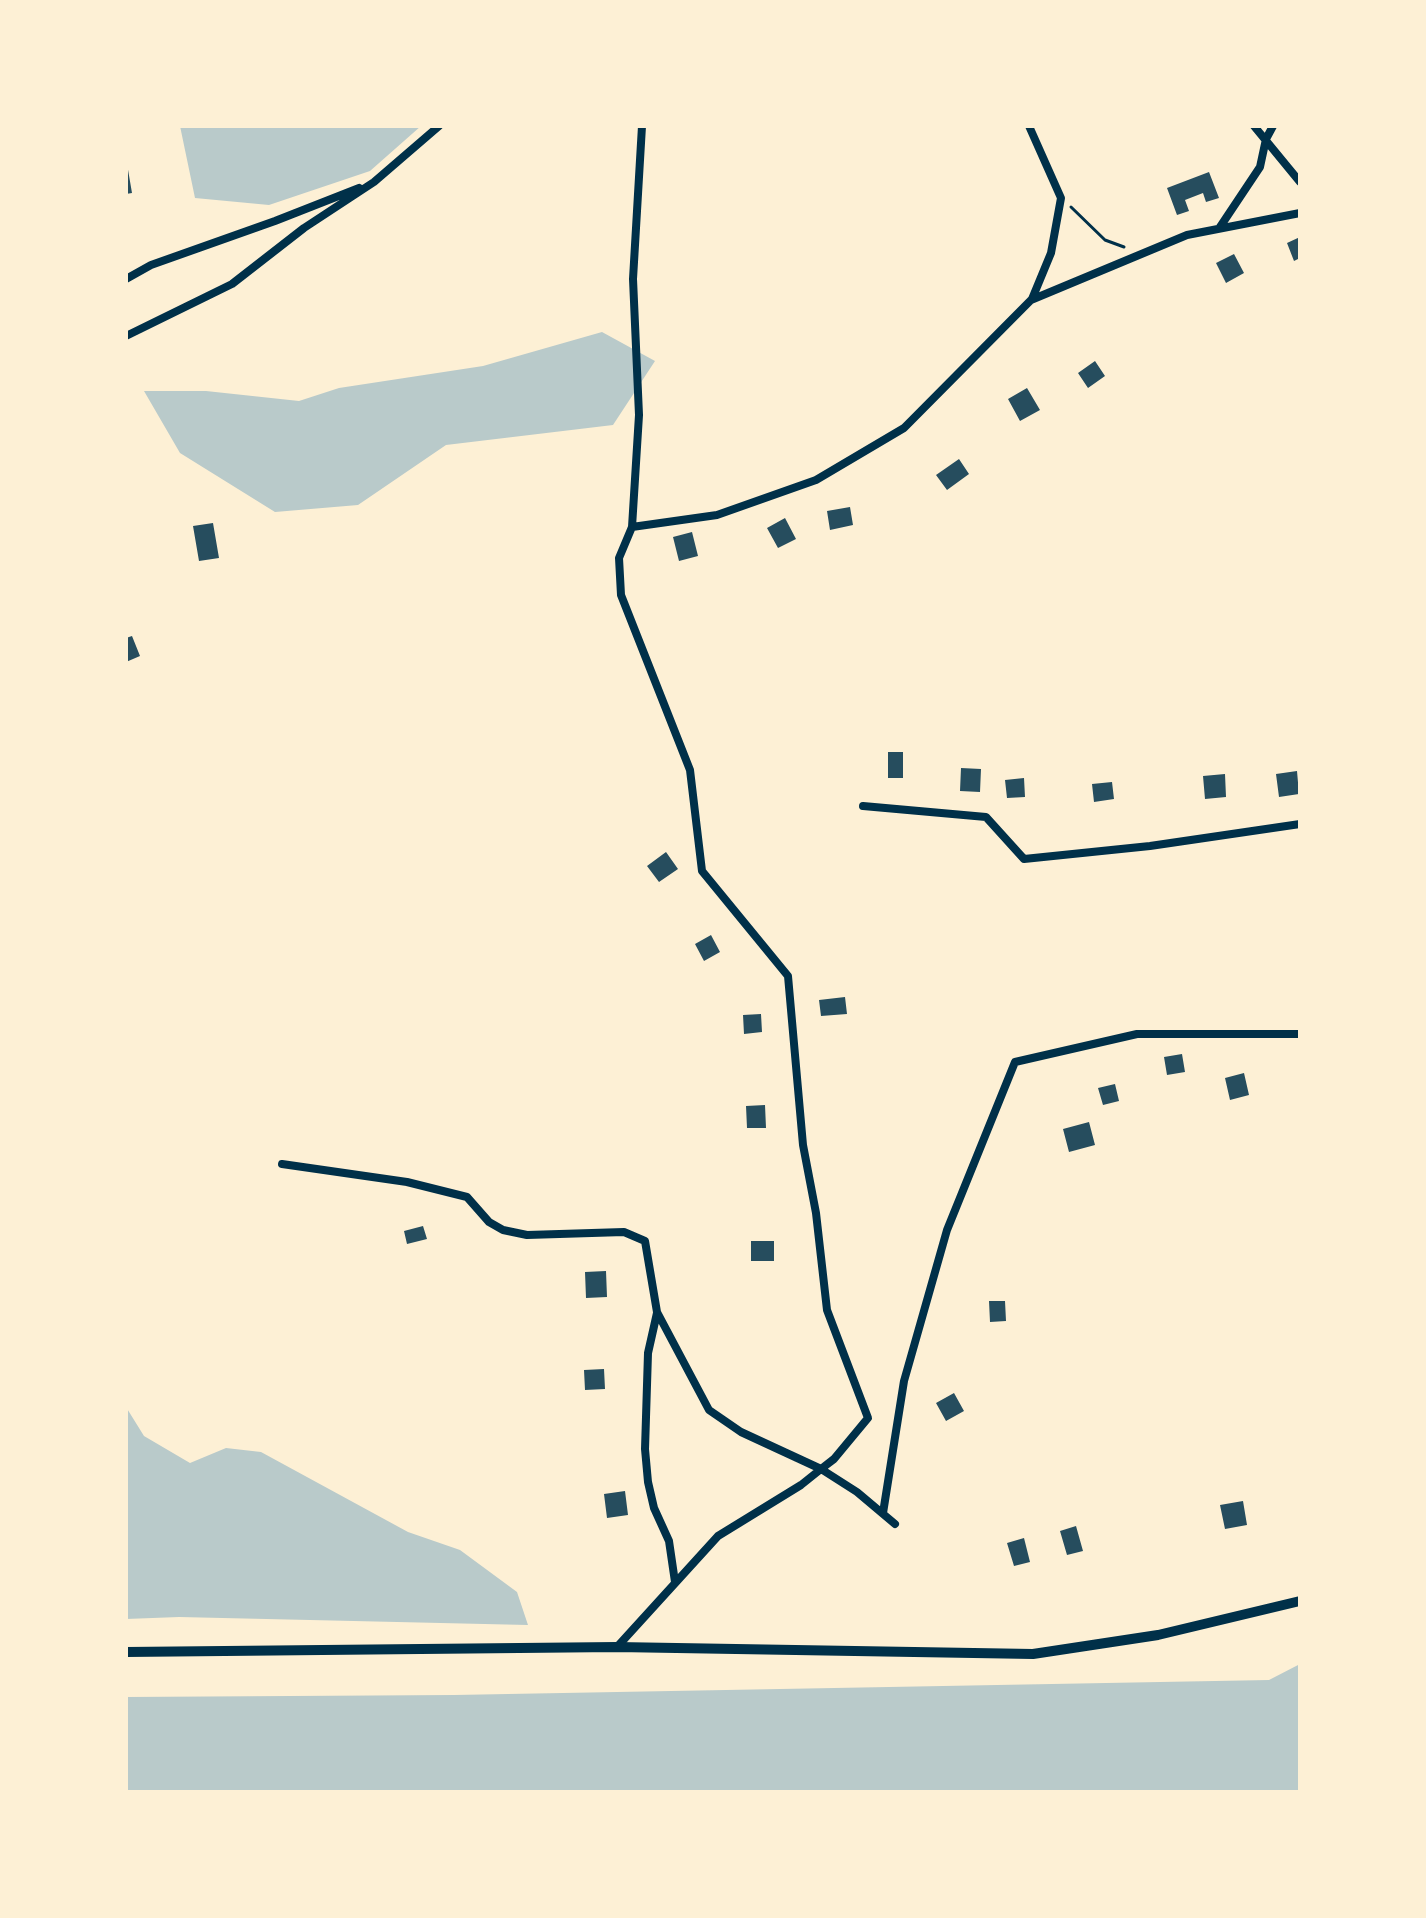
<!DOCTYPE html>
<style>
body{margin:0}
#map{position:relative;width:1426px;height:1918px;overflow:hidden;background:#fdf0d5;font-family:"DM Sans",sans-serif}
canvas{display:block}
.frame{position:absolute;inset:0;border:128px solid #fdf0d5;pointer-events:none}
</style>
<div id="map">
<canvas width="1426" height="1918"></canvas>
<div class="frame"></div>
</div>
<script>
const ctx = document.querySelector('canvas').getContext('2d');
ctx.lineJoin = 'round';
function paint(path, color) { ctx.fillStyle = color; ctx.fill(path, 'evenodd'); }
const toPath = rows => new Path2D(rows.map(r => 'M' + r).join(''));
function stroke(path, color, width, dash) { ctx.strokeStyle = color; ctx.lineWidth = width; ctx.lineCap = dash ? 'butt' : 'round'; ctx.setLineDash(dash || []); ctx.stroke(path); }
paint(toPath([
 [180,126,421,126,370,171,269,205,195,198],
 [602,332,655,361,613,425,446,445,358,505,275,512,180,453,144,391,206,391,299,401,339,388,483,366],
 [126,1407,144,1436,190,1463,226,1448,261,1452,408,1532,460,1550,517,1592,528,1625,179,1617,126,1619],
 [1300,1664,1300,1792,126,1792,126,1697,454,1695,1269,1680]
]), '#b9caca');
paint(toPath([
 [126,158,132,193,126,194],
 [1209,172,1219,198,1206,202,1203,193,1185,200,1189,211,1177,215,1167,188],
 [1300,237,1300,258,1294,261,1287,243],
 [1234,254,1244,273,1226,283,1216,263],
 [1095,361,1105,376,1088,388,1078,373],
 [1027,388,1040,410,1020,421,1008,399],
 [959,459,969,474,947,490,936,475],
 [850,507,853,525,830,530,827,511],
 [785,518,796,539,778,548,767,528],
 [213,523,219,558,199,561,193,526],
 [692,532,698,556,679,561,673,537],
 [132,636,140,656,126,662,126,638],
 [888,752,903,752,903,778,888,778],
 [961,768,981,769,980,792,960,791],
 [1297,771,1299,794,1279,797,1276,774],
 [1225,774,1226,797,1205,799,1203,776],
 [1024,778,1025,797,1007,798,1005,780],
 [1112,782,1114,799,1094,802,1092,784],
 [666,852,678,869,659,882,647,866],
 [711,935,720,952,704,961,695,944],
 [845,997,847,1014,821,1016,819,1000],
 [761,1014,762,1032,744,1034,743,1015],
 [1182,1054,1185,1072,1167,1075,1164,1057],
 [1244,1073,1249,1095,1230,1100,1225,1078],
 [1115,1084,1119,1101,1103,1105,1098,1088],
 [765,1105,766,1128,747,1128,746,1106],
 [1089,1122,1095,1145,1069,1152,1063,1129],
 [423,1226,427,1239,407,1244,404,1231],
 [751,1241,774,1241,774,1261,751,1261],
 [606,1271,607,1297,586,1298,585,1272],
 [989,1301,1005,1301,1006,1321,990,1322],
 [604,1369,605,1389,585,1390,584,1370],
 [954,1393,964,1411,946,1421,936,1403],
 [625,1491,628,1515,607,1518,604,1494],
 [1243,1501,1247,1525,1225,1529,1220,1505],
 [1076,1526,1083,1551,1067,1555,1060,1531],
 [1024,1538,1030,1562,1014,1566,1007,1543]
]), '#264d5e');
stroke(toPath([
 [1071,207,1105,240,1124,247]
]), '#003049', 3);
stroke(toPath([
 [1029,126,1061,198,1051,253,1032,299],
 [1254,126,1300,182],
 [1220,227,1260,167,1266,139,1273,126],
 [126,279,151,265,275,221,359,188],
 [126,336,232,284,304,228,374,182,439,126],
 [632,527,639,415,633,279,642,126],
 [863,806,986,817,1024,859,1150,846,1300,824],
 [282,1164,407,1182,467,1197,489,1222,503,1230,527,1235,624,1232,645,1241,657,1312,709,1410,741,1432,821,1469,857,1492,895,1524],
 [657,1313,648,1353,645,1449,648,1482,654,1508,669,1541,675,1582],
 [883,1513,904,1381,947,1230,1015,1062,1137,1034,1300,1034],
 [617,1647,718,1536,801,1485,821,1469,834,1459,868,1418,827,1310,816,1213,803,1145,788,976,702,871,690,770,621,595,619,558,632,527,717,515,816,480,904,428,1031,300,1187,235,1300,213]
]), '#003049', 8);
stroke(toPath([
 [126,1652,617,1647,1033,1654,1158,1635,1300,1601]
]), '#003049', 10);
</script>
